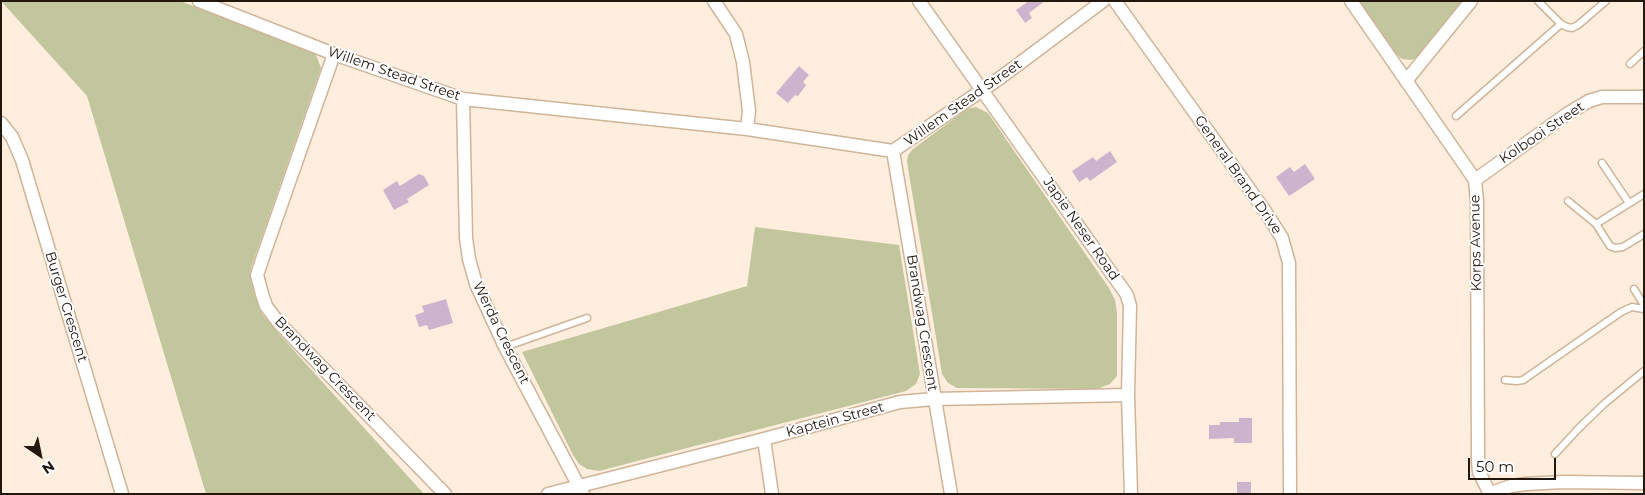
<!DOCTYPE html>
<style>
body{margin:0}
#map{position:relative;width:1645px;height:495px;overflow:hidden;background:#ffeddd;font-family:Montserrat,sans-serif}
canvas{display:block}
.frame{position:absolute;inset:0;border:2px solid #22180e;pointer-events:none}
.north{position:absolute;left:15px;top:430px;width:50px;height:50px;-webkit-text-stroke:4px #fefefe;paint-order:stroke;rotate:146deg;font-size:14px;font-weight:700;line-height:20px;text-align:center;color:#22180e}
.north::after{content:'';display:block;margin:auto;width:18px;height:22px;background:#22180e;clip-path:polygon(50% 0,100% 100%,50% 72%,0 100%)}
.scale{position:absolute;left:1468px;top:458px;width:88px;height:22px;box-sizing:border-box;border:2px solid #22180e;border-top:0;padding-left:6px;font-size:15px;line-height:18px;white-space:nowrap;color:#22180e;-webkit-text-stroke:4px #fefefe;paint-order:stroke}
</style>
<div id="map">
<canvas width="1645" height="495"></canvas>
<div class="frame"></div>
<div class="north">N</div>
<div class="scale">50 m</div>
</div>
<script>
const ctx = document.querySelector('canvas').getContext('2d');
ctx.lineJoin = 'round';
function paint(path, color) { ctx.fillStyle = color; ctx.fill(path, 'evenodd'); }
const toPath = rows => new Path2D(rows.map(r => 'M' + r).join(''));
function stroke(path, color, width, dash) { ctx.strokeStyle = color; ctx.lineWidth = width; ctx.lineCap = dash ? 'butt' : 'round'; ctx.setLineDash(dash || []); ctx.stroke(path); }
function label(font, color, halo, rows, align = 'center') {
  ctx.font = font + ' Montserrat,sans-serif'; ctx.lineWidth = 4; ctx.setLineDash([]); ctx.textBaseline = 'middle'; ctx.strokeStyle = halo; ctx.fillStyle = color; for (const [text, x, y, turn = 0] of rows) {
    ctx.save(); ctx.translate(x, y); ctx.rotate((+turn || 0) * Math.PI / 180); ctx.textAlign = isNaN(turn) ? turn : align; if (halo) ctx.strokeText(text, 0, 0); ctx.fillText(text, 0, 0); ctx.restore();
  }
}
paint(toPath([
 [1,1,180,1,315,52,321,68,251,268,254,293,263,315,279,334,424,494,206,494,87,96],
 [1358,1,1464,1,1419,57,1411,60,1402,59,1394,52],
 [976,107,988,113,1109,288,1115,300,1117,313,1117,376,1110,384,1097,389,957,388,948,383,942,374,907,162,908,155,913,149,967,109],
 [755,227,899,245,920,374,916,384,906,391,599,471,587,469,579,464,573,455,522,352,747,286]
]), '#c2c69d');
paint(toPath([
 [1029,1,1045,1,1029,13,1032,18,1025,23,1016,10],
 [799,66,809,75,803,82,806,85,798,96,795,95,788,103,776,93],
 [1110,151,1117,162,1090,181,1087,177,1079,182,1072,171,1093,157,1096,161],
 [1305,164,1315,179,1289,196,1276,177,1290,167,1294,172],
 [419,174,424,176,429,185,407,199,409,202,394,210,383,190,397,181,400,186],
 [446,299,453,323,429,330,427,325,419,327,415,315,424,312,422,306],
 [1239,418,1252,418,1252,443,1234,443,1234,438,1209,439,1209,425,1220,425,1220,422,1239,422],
 [1237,482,1251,482,1251,494,1237,494]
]), '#ceb3ce');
const service = toPath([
 [1538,1,1561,24,1567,27,1572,28,1578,25,1606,1],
 [1630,64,1644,51],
 [1456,116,1561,24],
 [1602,163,1629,203],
 [1568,201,1596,224,1610,246,1615,248,1623,247,1644,234],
 [1596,224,1644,194],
 [1634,289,1644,305],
 [505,347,587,318],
 [1505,380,1517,381,1523,380,1621,312,1632,307,1644,309],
 [1555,454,1579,428,1604,404,1644,371]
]);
const minor = toPath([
 [199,1,334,54,463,99,747,129,893,151,1000,78,1103,1],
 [714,1,736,34,743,62,749,111,747,129],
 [919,1,1127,295,1130,306,1128,395,1131,494],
 [1115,1,1265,211,1282,238,1289,263,1290,494],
 [1351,1,1475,180,1477,202,1478,461,1479,472,1489,492],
 [334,54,265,251,257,275,262,294,266,306,278,322,445,494],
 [1406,81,1471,1],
 [463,99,466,238,469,259,476,284,505,347,583,494],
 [1,123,12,137,22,160,122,494],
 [893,151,951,494],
 [1475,180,1567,114,1589,101,1602,97,1644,97],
 [764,439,772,494],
 [548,494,764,439,900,402,934,399,1128,395],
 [1488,494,1511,486,1526,484,1563,482,1644,483]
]);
stroke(service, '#cfb499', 9);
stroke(minor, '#cfb499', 15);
stroke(service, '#fff', 6);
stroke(minor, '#fff', 12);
label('14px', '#22180e', '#fefefe', [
 ["Willem Stead Street",394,74,19],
 ["Willem Stead Street",963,103,-35],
 ["Kolbooi Street",1542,133,-34],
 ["General Brand Drive",1238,175,55],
 ["Japie Neser Road",1081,229,55],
 ["Korps Avenue",1476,243,-91],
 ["Burger Crescent",66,307,73],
 ["Brandwag Crescent",922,323,81],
 ["Werda Crescent",501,333,64],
 ["Brandwag Crescent",325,369,46],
 ["Kaptein Street",835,420,-15]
]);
</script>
